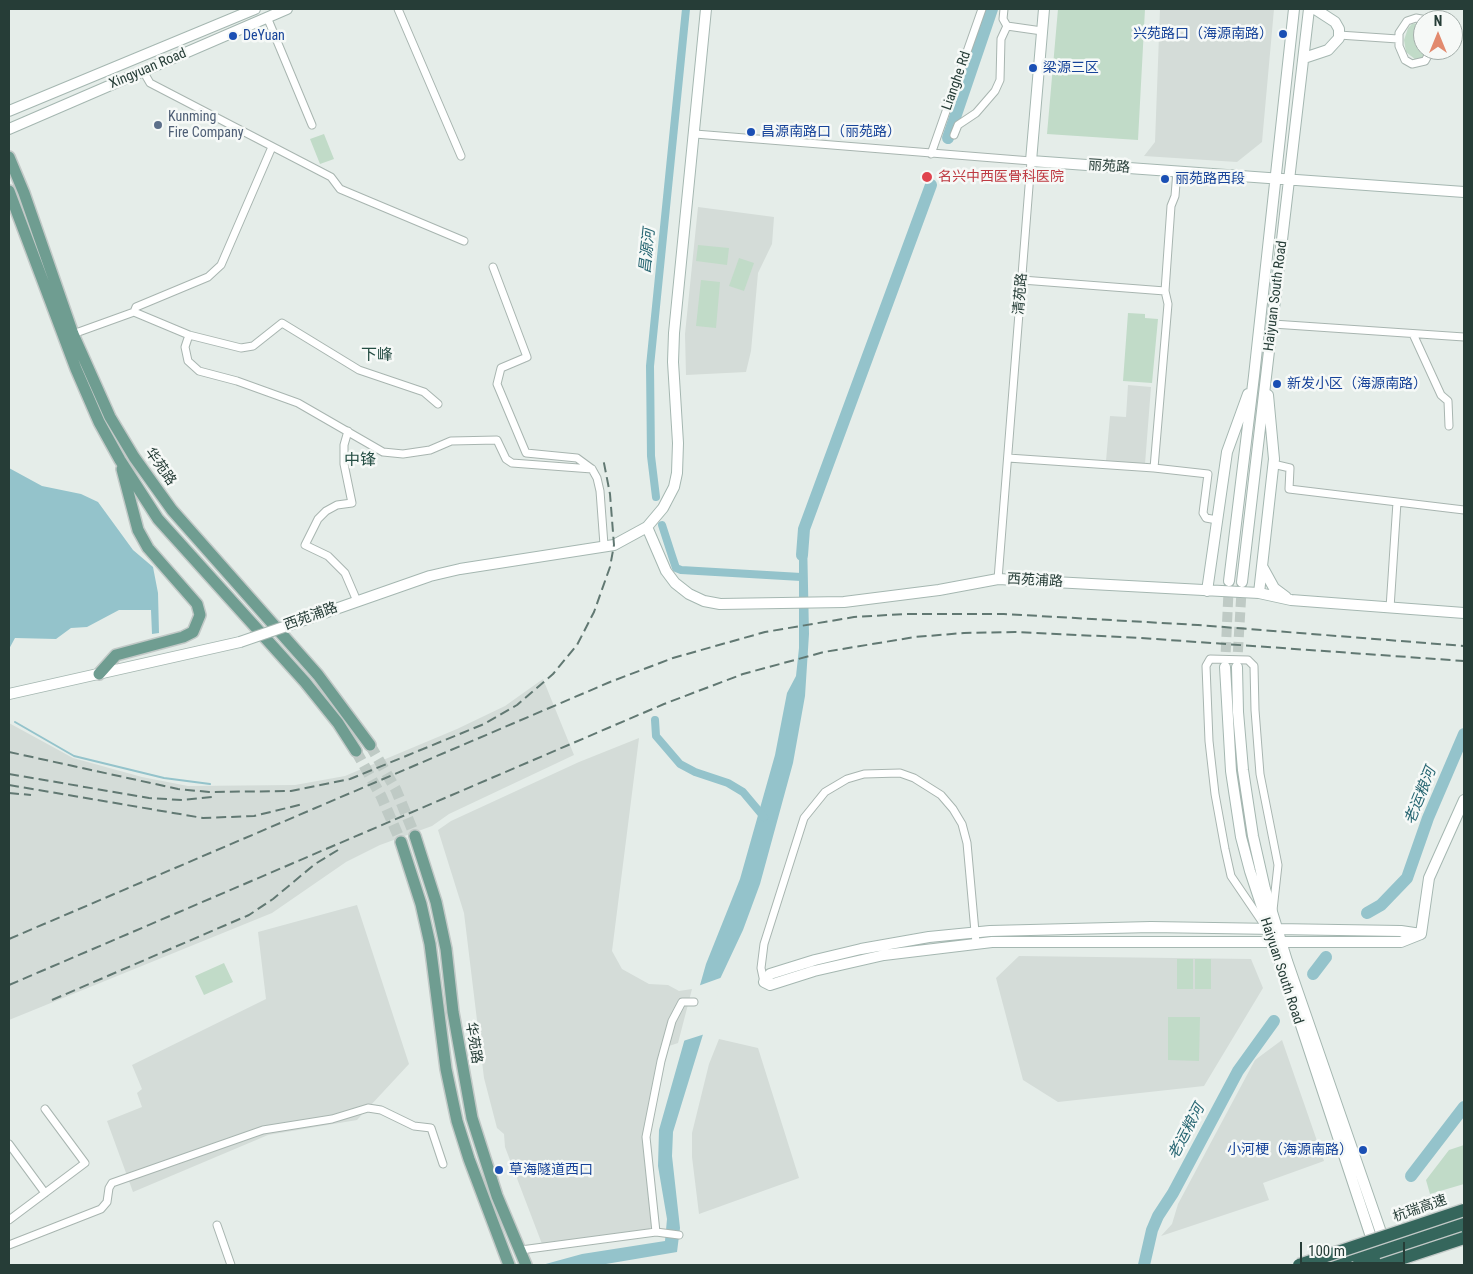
<!DOCTYPE html>
<meta charset="utf-8">
<style>
body{margin:0}
#map{position:relative;width:1473px;height:1274px;overflow:hidden;background:#e5ede9;font-family:"Roboto Condensed",sans-serif}
canvas{display:block}
.frame{position:absolute;inset:0;border:10px solid #263d37;pointer-events:none}
.north{position:absolute;left:1413px;top:10px;width:50px;height:50px;box-sizing:border-box;background:#f6f9f7;border:1px solid #a3aeaa;border-radius:50%;rotate:0deg;font-size:14px;font-weight:700;line-height:20px;text-align:center;color:#263d37}
.north::after{content:'';display:block;margin:auto;width:18px;height:22px;background:#e28a6e;clip-path:polygon(50% 0,100% 100%,50% 72%,0 100%)}
.scale{position:absolute;left:1300px;top:1242px;width:105px;height:22px;box-sizing:border-box;border:2px solid #263d37;border-top:0;padding-left:6px;font-size:15px;line-height:18px;white-space:nowrap;color:#263d37;-webkit-text-stroke:4px #f6f9f7;paint-order:stroke}
</style>
<div id="map">
<canvas width="1473" height="1274"></canvas>
<div class="frame"></div>
<div class="north">N</div>
<div class="scale">100 m</div>
</div>
<script>
const ctx = document.querySelector('canvas').getContext('2d');
ctx.lineJoin = 'round';
function paint(path, color) { ctx.fillStyle = color; ctx.fill(path, 'evenodd'); }
const toPath = rows => new Path2D(rows.map(r => 'M' + r).join(''));
function stroke(path, color, width, dash) { ctx.strokeStyle = color; ctx.lineWidth = width; ctx.lineCap = dash ? 'butt' : 'round'; ctx.setLineDash(dash || []); ctx.stroke(path); }
function label(font, color, halo, rows, align = 'center') {
  ctx.font = font + ' "Roboto Condensed","Noto Sans SC",sans-serif'; ctx.lineWidth = 5; ctx.setLineDash([]); ctx.textBaseline = 'middle'; ctx.strokeStyle = halo; ctx.fillStyle = color; for (const [text, x, y, turn = 0] of rows) {
    ctx.save(); ctx.translate(x, y); ctx.rotate((+turn || 0) * Math.PI / 180); ctx.textAlign = isNaN(turn) ? turn : align; if (halo) ctx.strokeText(text, 0, 0); ctx.fillText(text, 0, 0); ctx.restore();
  }
}
paint(toPath([
 [1160,9,1274,9,1262,142,1237,162,1144,156,1155,142],
 [698,207,774,217,772,244,758,273,751,351,746,372,686,375,685,334],
 [1128,385,1151,387,1145,464,1106,461,1110,416,1126,417],
 [543,679,574,755,449,814,432,826,380,845,346,862,272,913,9,1020,9,723,73,758,142,777,188,786,295,785,345,776,457,729,505,706],
 [639,738,612,951,622,969,649,984,668,985,679,991,692,989,678,1043,663,1048,647,1135,654,1226,644,1232,542,1244,505,1147,504,1134,497,1128,484,1078,464,913,438,830,451,821,579,762],
 [357,905,409,1064,357,1120,268,1135,133,1192,107,1121,142,1107,137,1093,142,1089,132,1065,266,999,258,932],
 [1019,956,1251,959,1263,988,1204,1086,1058,1102,1023,1080,996,978],
 [719,1039,758,1048,799,1178,699,1214,692,1157,692,1133,709,1064],
 [1282,1040,1324,1161,1263,1183,1269,1200,1161,1236,1172,1224,1178,1204,1255,1060]
]), '#d4dcd8');
paint(toPath([
 [1058,9,1145,9,1138,140,1047,134],
 [1420,23,1423,24,1424,58,1416,60,1406,52,1404,40,1408,28,1412,24],
 [324,134,334,159,320,164,310,139],
 [698,245,729,248,727,265,696,261],
 [739,258,754,263,744,291,729,286],
 [701,280,720,282,716,328,696,326],
 [1128,313,1145,314,1145,318,1158,319,1152,383,1123,381],
 [1177,959,1193,959,1193,989,1177,989],
 [1195,959,1211,959,1211,989,1195,989],
 [224,963,233,982,204,995,195,976],
 [1168,1017,1200,1017,1199,1061,1168,1060],
 [1464,1145,1464,1184,1430,1194,1426,1180,1449,1150]
]), '#c1dbc8');
paint(toPath([
 [9,468,42,486,81,494,98,502,133,550,153,567,158,593,159,633,152,634,151,610,119,610,87,627,71,628,56,639,15,638,9,649],
 [799,538,807,538,809,634,805,696,793,763,760,884,743,930,720,979,673,1132,672,1156,680,1228,677,1252,600,1265,542,1265,582,1254,665,1241,667,1219,658,1166,659,1130,706,964,740,879,775,755,787,693,796,676,799,648]
]), '#94c3cb');
paint(toPath([
 [723,977,705,1034,683,1041,698,986]
]), '#e5ede9');
stroke(toPath([
 [15,722,74,756,164,778,210,784]
]), '#94c3cb', 2);
stroke(toPath([
 [656,497,651,456,650,366,686,9],
 [662,525,672,556,676,568,681,570,801,577],
 [655,720,656,736,680,764,695,772,728,783,743,792,764,817]
]), '#94c3cb', 8);
stroke(toPath([
 [948,138,992,9],
 [802,555,804,529,931,185],
 [1367,913,1381,905,1407,878,1428,818,1464,734],
 [1313,974,1326,957],
 [1411,1176,1464,1107],
 [1144,1265,1152,1230,1158,1216,1173,1193,1238,1071,1274,1021]
]), '#94c3cb', 12);
stroke(toPath([
 [1225,667,1229,581],
 [1237,667,1242,583]
]), '#bfcac5', 10, [10, 5]);
stroke(toPath([
 [370,745,396,790,415,836],
 [356,751,381,796,401,842]
]), '#bfcac5', 11, [11, 5.5]);
const street = toPath([
 [398,9,461,156],
 [1004,9,1003,19,1007,26,1042,31],
 [267,17,312,125],
 [1427,20,1416,18,1407,21,1399,33,1399,46,1405,60,1412,64,1425,61,1431,50],
 [1339,35,1398,39],
 [143,71,150,83,331,177,340,189,464,241],
 [695,134,1031,161,998,579],
 [954,135,958,125,976,113,995,91,1000,80,1001,39,1007,26],
 [931,154,982,9],
 [493,267,527,357,501,368,497,384,526,453,577,458,592,469,597,478,600,491,604,545],
 [1022,280,1165,291],
 [134,312,136,307,208,277,221,265,272,147],
 [1273,324,1464,337],
 [73,334,134,312,189,335,185,347,188,361,199,371,237,381,298,403,383,452,403,454,430,450,451,441,497,440,506,459,512,463,592,469],
 [1413,334,1441,395,1448,401,1449,426],
 [189,335,241,348,253,346,282,323,359,370,424,392,438,404],
 [348,431,344,445,344,464,352,503,337,505,326,511,318,519,305,545,328,556,345,573,357,601],
 [1008,458,1154,468,1208,474,1203,513,1206,518,1217,520],
 [1273,464,1290,468,1289,489,1464,510],
 [1154,468,1168,304,1165,291,1171,206,1175,196,1177,171],
 [1390,608,1397,502],
 [1265,926,1231,876,1225,849,1215,794,1209,741,1206,666,1210,659,1248,660,1254,666,1255,710,1260,774,1278,865,1273,910],
 [764,982,761,968,764,944,804,818,825,792,847,779,864,774,900,773,914,778,941,795,953,809,962,824,967,843,976,943],
 [9,1144,45,1193],
 [9,1220,85,1163,45,1109],
 [217,1225,231,1265],
 [656,1232,679,1235],
 [9,1245,101,1209,107,1202,109,1188,112,1183,263,1130,332,1119,368,1108,381,1110,414,1126,431,1128,443,1164],
 [521,1250,656,1232,646,1137,661,1061,672,1021,682,1002,694,1002]
]);
const secondary = toPath([
 [1044,9,1031,161,1464,192],
 [1304,58,1328,50,1339,38,1339,29,1335,22,1315,9],
 [9,111,255,9],
 [9,129,287,9],
 [647,527,666,571,675,583,689,594,704,601,720,604,844,602,939,590,998,579,1259,593,1291,600,1464,613],
 [1263,568,1274,588,1286,597],
 [1229,581,1254,376,1294,9],
 [1242,582,1309,9],
 [1207,591,1227,452,1248,394],
 [1259,593,1274,459,1268,395],
 [307,619,430,576,460,569,614,545,647,527,663,508,674,487,677,473,678,443,673,362,674,333,706,9],
 [1225,667,1231,771,1241,837,1250,871,1374,1246],
 [1237,667,1238,712,1243,770,1253,836,1265,889,1287,961,1385,1244],
 [9,694,240,642],
 [1151,927,1401,931,1421,934,1401,942,992,942,884,955,814,971,770,985,764,982,770,974,815,960,861,949,929,937,990,931,1151,927],
 [1421,934,1429,878,1464,800]
]);
const primary = toPath([
 [9,157,24,193,73,334,110,417,134,457,172,510,318,675,370,745],
 [9,191,76,369,99,422,120,460,158,519,305,682,338,723,356,751],
 [99,674,116,655,183,637,193,632,200,615,197,604,148,548,138,530,122,469],
 [415,836,436,902,446,949,453,1012,472,1118,497,1196,526,1265],
 [401,842,421,904,430,944,446,1069,457,1121,469,1159,509,1265]
]);
const highway = toPath([
 [1323,1265,1464,1217],
 [1358,1265,1464,1229]
]);
stroke(street, '#a8b5b0', 9);
stroke(secondary, '#a5b7b1', 12);
stroke(primary, '#c2c9c7', 14);
stroke(highway, '#c2c9c7', 15);
stroke(street, '#fff', 7);
stroke(secondary, '#fff', 10);
stroke(primary, '#6f9d91', 11);
stroke(highway, '#35665c', 12);
stroke(toPath([
 [9,752,178,789,209,792,291,791,350,779,484,724,517,705,553,674,577,645,594,612,610,567,614,545,610,494,603,458],
 [9,774,149,798,182,800,212,797],
 [9,785,203,818,254,816,303,804],
 [9,793,31,795],
 [9,939,610,682,673,658,765,632,854,617,906,614,1004,614,1198,625,1464,646],
 [9,985,664,704,743,674,824,652,915,637,964,633,1015,632,1141,638,1464,661],
 [52,1000,249,915,273,899,315,864,338,850]
]), '#617872', 2, [10, 5]);
const secondaryBridge = toPath([
 [240,642,307,619]
]);
const highwayBridge = toPath([
 [1299,1265,1464,1210],
 [1382,1265,1464,1238]
]);
stroke(secondaryBridge, '#a5b7b1', 12, []);
stroke(highwayBridge, '#c2c9c7', 15, []);
stroke(secondaryBridge, '#fff', 10);
stroke(highwayBridge, '#35665c', 12);
for (const [x, y, r, color] of [
 [1283,34,5,"#1a4fb4"],
 [233,36,5,"#1a4fb4"],
 [1033,68,5,"#1a4fb4"],
 [158,125,5,"#5c6f8a"],
 [751,132,5,"#1a4fb4"],
 [927,177,6,"#e0444e"],
 [1165,179,5,"#1a4fb4"],
 [1277,384,5,"#1a4fb4"],
 [1363,1150,5,"#1a4fb4"],
 [499,1170,5,"#1a4fb4"]
]) { const dot = new Path2D(); dot.arc(x, y, r, 0, 2 * Math.PI); ctx.fillStyle = color; ctx.fill(dot); stroke(dot, '#f6f9f7', 2); }
label('14px', '#164399', '#f6f9f7', [
 ["兴苑路口（海源南路）",1273,34,"right"],
 ["DeYuan",243,36],
 ["梁源三区",1043,68],
 ["昌源南路口（丽苑路）",761,132],
 ["丽苑路西段",1175,179],
 ["新发小区（海源南路）",1287,384],
 ["小河梗（海源南路）",1353,1150,"right"],
 ["草海隧道西口",509,1170]
], 'left');
label('14px', '#263d37', '#f6f9f7', [
 ["Xingyuan Road",148,69,-23],
 ["Lianghe Rd",957,81,-71],
 ["丽苑路",1109,167,4],
 ["清苑路",1021,294,-85],
 ["Haiyuan South Road",1276,296,-83],
 ["华苑路",160,467,55],
 ["西苑浦路",1035,581,3],
 ["西苑浦路",311,617,-20],
 ["Haiyuan South Road",1281,971,72],
 ["华苑路",473,1043,81],
 ["杭瑞高速",1420,1209,-19]
]);
label('14px', '#4e5e75', '#f6f9f7', [
 ["Kunming",168,117],
 ["Fire Company",168,133]
], 'left');
label('14px', '#be3a42', '#f6f9f7', [
 ["名兴中西医骨科医院",938,177]
], 'left');
label('italic 15px', '#276672', '#f6f9f7', [
 ["昌源河",648,251,-84],
 ["老运粮河",1421,796,-68],
 ["老运粮河",1187,1132,-62]
]);
label('16px', '#244d43', '#f6f9f7', [
 ["下峰",377,356],
 ["中锋",360,461]
]);
</script>
